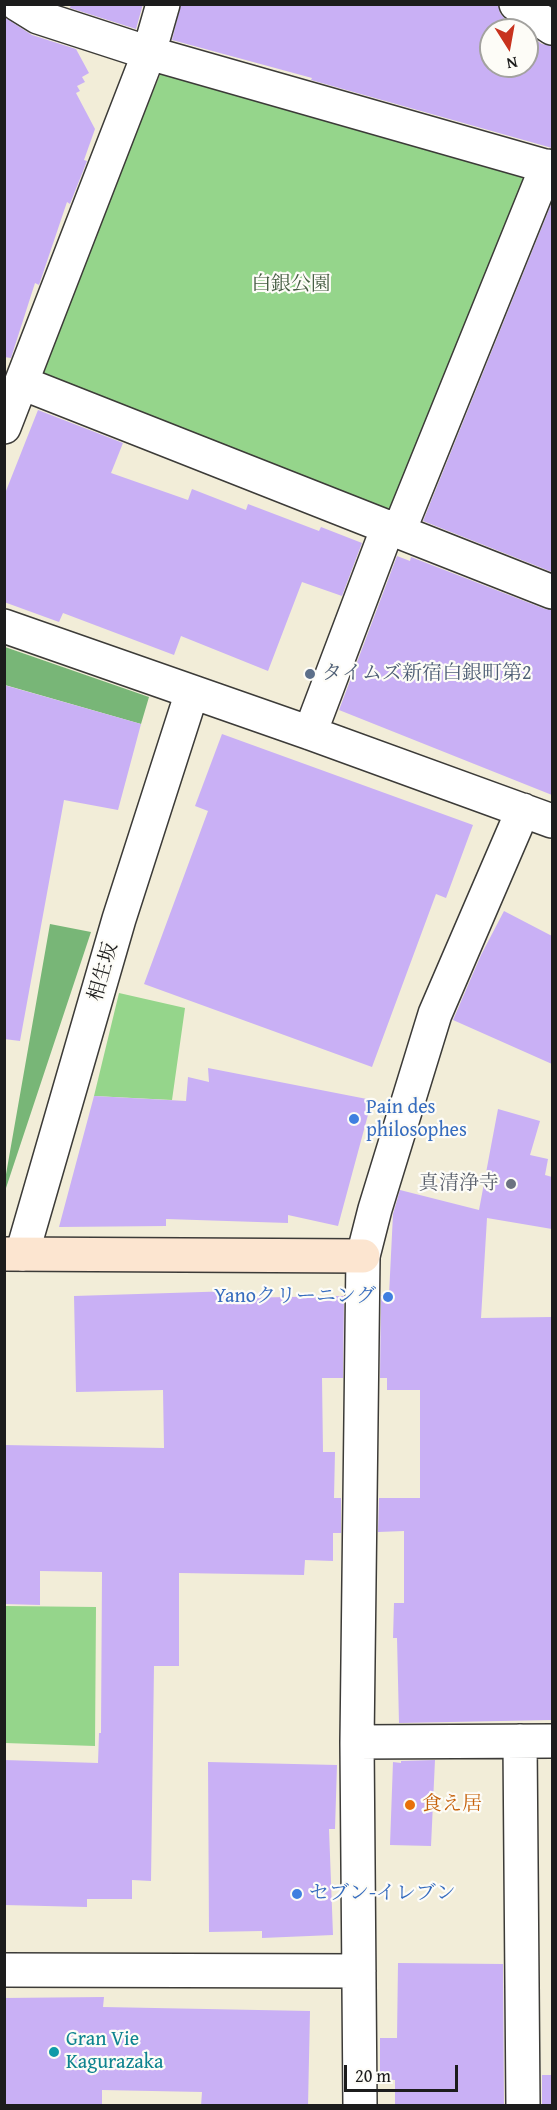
<!DOCTYPE html>
<meta charset="utf-8">
<style>
body{margin:0}
#map{position:relative;width:557px;height:2110px;overflow:hidden;background:#f2edd8;font-family:"Gentium Book Plus",serif}
canvas{display:block}
.frame{position:absolute;inset:0;border:6px solid #1c1c1c;pointer-events:none}
.north{position:absolute;left:479px;top:18px;width:60px;height:60px;box-sizing:border-box;background:#fdfcf7;border:2px solid #a3a29f;border-radius:50%;rotate:169deg;font-size:16px;font-weight:700;line-height:24px;text-align:center;color:#1c1c1c}
.north::after{content:'';display:block;margin:auto;width:21px;height:27px;background:#c8321e;clip-path:polygon(50% 0,100% 100%,50% 72%,0 100%)}
.scale{position:absolute;left:344px;top:2065px;width:114px;height:27px;box-sizing:border-box;border:3px solid #1c1c1c;border-top:0;padding-left:8px;font-size:18px;line-height:21px;white-space:nowrap;color:#1c1c1c;-webkit-text-stroke:4px #fdfcf7;paint-order:stroke}
</style>
<div id="map">
<canvas width="557" height="2110"></canvas>
<div class="frame"></div>
<div class="north">N</div>
<div class="scale">20 m</div>
</div>
<script>
const ctx = document.querySelector('canvas').getContext('2d');
ctx.lineJoin = 'round';
function paint(path, color) { ctx.fillStyle = color; ctx.fill(path, 'evenodd'); }
const toPath = rows => new Path2D(rows.map(r => 'M' + r).join(''));
function stroke(path, color, width, dash) { ctx.strokeStyle = color; ctx.lineWidth = width; ctx.lineCap = dash ? 'butt' : 'round'; ctx.setLineDash(dash || []); ctx.stroke(path); }
function label(font, color, halo, rows, align = 'center') {
  ctx.font = font + ' "Gentium Book Plus","Noto Serif JP",serif'; ctx.lineWidth = 4.5; ctx.setLineDash([]); ctx.textBaseline = 'middle'; ctx.strokeStyle = halo; ctx.fillStyle = color; for (const [text, x, y, turn = 0] of rows) {
    ctx.save(); ctx.translate(x, y); ctx.rotate((+turn || 0) * Math.PI / 180); ctx.textAlign = isNaN(turn) ? turn : align; if (halo) ctx.strokeText(text, 0, 0); ctx.fillText(text, 0, 0); ctx.restore();
  }
}
paint(toPath([
 [164,65,528,174,389,511,44,374,42,360],
 [119,993,185,1008,172,1100,94,1096],
 [5,1606,96,1607,95,1746,5,1743]
]), '#95d58b');
paint(toPath([
 [5,647,149,697,141,724,5,685],
 [50,924,91,932,5,1191,5,1180]
]), '#78b677');
paint(toPath([
 [71,4,143,4,136,29,70,8],
 [181,4,498,4,500,13,505,19,521,30,491,30,491,66,527,66,527,34,542,44,552,46,552,148,311,80,312,78,172,40],
 [4,17,32,35,76,49,89,73,82,77,85,82,77,86,80,91,76,93,95,129,84,160,87,161,70,204,67,202,39,285,35,283,11,358,4,357],
 [552,202,552,572,423,521],
 [38,410,123,443,111,473,188,500,192,489,246,510,248,504,319,531,321,527,362,543,342,596,302,582,268,671,181,636,174,655,63,613,59,622,4,602,4,496],
 [397,556,410,561,411,557,545,609,552,610,552,795,339,710],
 [4,685,141,724,118,810,64,800,20,1041,4,1039],
 [222,734,473,825,446,898,436,894,372,1067,144,984,208,811,195,806],
 [504,911,552,936,552,1064,453,1020,481,955],
 [208,1068,372,1100,338,1226,288,1215,288,1223,166,1219,166,1226,59,1227,94,1096,186,1101,188,1077,209,1082],
 [498,1109,540,1121,530,1155,548,1159,545,1175,552,1177,552,1229,487,1218,481,1318,552,1317,552,1720,399,1723,397,1638,393,1638,394,1603,404,1603,404,1531,378,1532,379,1498,420,1498,420,1390,387,1390,387,1378,380,1378,381,1295,389,1295,393,1214,400,1190,479,1210],
 [234,1291,234,1298,344,1296,343,1378,322,1378,323,1452,335,1452,334,1498,341,1498,341,1533,333,1533,333,1561,305,1560,304,1575,179,1573,179,1666,154,1666,151,1881,132,1880,132,1899,87,1899,87,1907,4,1905,4,1760,98,1763,99,1733,101,1733,102,1572,40,1571,40,1605,4,1604,4,1445,164,1448,163,1390,76,1392,74,1296],
 [435,1760,431,1846,390,1845,393,1762,401,1763,401,1761],
 [208,1762,337,1765,335,1829,329,1829,333,1935,262,1938,262,1931,209,1932],
 [398,1963,503,1964,504,2106,395,2106,395,2080,380,2079,380,2038,397,2038],
 [104,1997,103,2007,310,2011,308,2106,201,2106,202,2092,102,2090,102,2106,4,2106,4,1998],
 [542,2075,552,2075,552,2106,542,2106]
]), '#c9b0f5');
const street = toPath([
 [17,4,38,17,149,53,552,168],
 [516,4,552,28],
 [22,383,552,592],
 [4,427,149,53,163,4],
 [399,531,547,166],
 [4,626,310,733,552,821],
 [310,733,388,527],
 [22,1254,119,919,192,692],
 [520,1741,523,2106],
 [357,1742,552,1741],
 [4,1970,359,1971],
 [360,2106,357,1742,363,1256,375,1209,435,1014,523,810]
]);
const secondary = toPath([
 [4,1254,363,1256]
]);
stroke(street, '#3c3b38', 36);
stroke(secondary, '#3c3b38', 36);
stroke(street, '#fff', 33);
stroke(secondary, '#fce5d0', 33);
for (const [x, y, r, color] of [
 [310,674,6,"#5c6f8a"],
 [354,1119,6,"#3f7fe0"],
 [511,1184,6,"#6b7280"],
 [388,1297,6,"#3f7fe0"],
 [410,1805,6,"#e8710a"],
 [297,1894,6,"#3f7fe0"],
 [54,2052,6,"#0f9aa8"]
]) { const dot = new Path2D(); dot.arc(x, y, r, 0, 2 * Math.PI); ctx.fillStyle = color; ctx.fill(dot); stroke(dot, '#fdfcf7', 2); }
label('20px', '#465d43', '#fdfcf7', [
 ["白銀公園",291,285]
]);
label('20px', '#4e5e75', '#fdfcf7', [
 ["タイムズ新宿白銀町第2",322,674]
], 'left');
label('20px', '#1c1c1c', '#fdfcf7', [
 ["相生坂",104,972,-74]
]);
label('20px', '#366cbe', '#fdfcf7', [
 ["Pain des",366,1108],
 ["philosophes",366,1131],
 ["Yanoクリーニング",376,1297,"right"],
 ["セブン-イレブン",309,1894]
], 'left');
label('20px', '#5b616d', '#fdfcf7', [
 ["真清浄寺",499,1184]
], 'right');
label('20px', '#c56008', '#fdfcf7', [
 ["食え居",422,1805]
], 'left');
label('20px', '#0d838f', '#fdfcf7', [
 ["Gran Vie",66,2040],
 ["Kagurazaka",66,2063]
], 'left');
</script>
